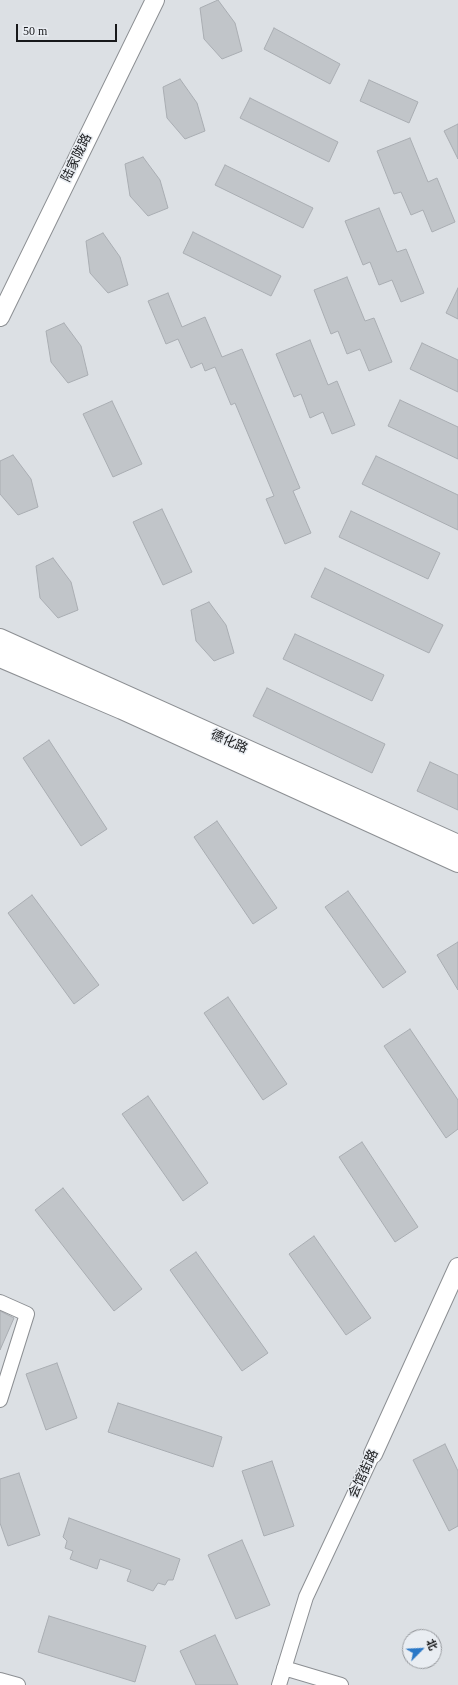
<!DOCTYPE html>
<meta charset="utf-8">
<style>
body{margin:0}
#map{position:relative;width:458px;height:1685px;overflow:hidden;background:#dce0e4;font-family:"Times New Roman","Noto Sans SC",serif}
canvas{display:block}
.north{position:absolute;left:402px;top:1629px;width:40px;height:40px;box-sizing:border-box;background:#e9edf2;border:1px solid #95989c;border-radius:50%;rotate:66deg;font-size:11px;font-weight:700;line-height:16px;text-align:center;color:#18191b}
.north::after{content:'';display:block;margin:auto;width:14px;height:18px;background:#2a78c7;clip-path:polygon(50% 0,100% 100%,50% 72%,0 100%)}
.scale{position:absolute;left:16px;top:24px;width:101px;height:18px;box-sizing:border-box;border:2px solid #18191b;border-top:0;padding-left:5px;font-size:12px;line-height:14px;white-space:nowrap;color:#18191b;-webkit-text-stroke:3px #e9edf2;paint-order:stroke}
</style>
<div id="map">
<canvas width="458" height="1685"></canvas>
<div class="north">北</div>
<div class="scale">50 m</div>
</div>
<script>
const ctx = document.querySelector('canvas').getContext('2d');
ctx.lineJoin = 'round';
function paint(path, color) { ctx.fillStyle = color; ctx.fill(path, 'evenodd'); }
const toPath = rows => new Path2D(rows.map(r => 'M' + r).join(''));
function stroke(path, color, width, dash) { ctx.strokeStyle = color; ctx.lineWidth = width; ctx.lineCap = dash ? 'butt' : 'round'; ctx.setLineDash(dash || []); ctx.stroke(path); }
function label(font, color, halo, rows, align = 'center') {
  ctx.font = font + ' "Times New Roman","Noto Sans SC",serif'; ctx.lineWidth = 3; ctx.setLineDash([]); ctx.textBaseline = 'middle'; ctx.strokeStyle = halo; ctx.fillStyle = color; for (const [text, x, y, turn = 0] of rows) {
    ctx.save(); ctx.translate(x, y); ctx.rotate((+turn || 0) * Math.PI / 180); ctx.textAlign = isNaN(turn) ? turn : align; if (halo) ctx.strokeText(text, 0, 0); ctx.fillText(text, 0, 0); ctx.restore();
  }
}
const building = toPath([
 [218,0,235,23,242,51,222,59,204,39,200,8,218,0],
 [274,28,340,64,330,84,264,49,274,28],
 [180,79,197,103,205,131,185,139,167,118,163,87,180,79],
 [369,80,418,102,409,123,360,101,369,80],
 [250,98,338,142,329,162,240,118,250,98],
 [458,124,458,159,444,131,458,124],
 [410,138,428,182,437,178,455,222,432,232,423,210,411,215,401,192,394,194,377,151,410,138],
 [143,157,160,180,168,208,148,216,130,196,125,164,143,157],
 [225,165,313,208,303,228,215,185,225,165],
 [379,208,397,252,406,249,424,293,401,302,392,280,379,285,370,262,363,265,345,221,379,208],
 [193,232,281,276,271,296,183,253,193,232],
 [103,233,120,257,128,285,108,293,90,273,86,241,103,233],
 [347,277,365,321,374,318,392,362,369,371,360,349,347,354,338,331,331,334,314,290,347,277],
 [458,288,458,319,446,313,458,288],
 [168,293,182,327,205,317,222,357,242,349,300,488,293,491,311,533,285,544,266,499,274,496,235,403,231,405,215,367,205,371,202,363,191,368,178,339,166,344,148,301,168,293],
 [64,323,81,346,88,375,68,383,51,362,46,331,64,323],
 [310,340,328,385,337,381,355,425,332,434,323,412,310,418,301,394,294,397,276,354,310,340],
 [422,343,458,360,458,392,410,369,422,343],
 [400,400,458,427,458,459,388,426,400,400],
 [112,401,142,464,113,477,83,414,112,401],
 [13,455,31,479,38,507,18,515,0,494,0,461,13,455],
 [376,456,458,495,458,530,362,484,376,456],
 [162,509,192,572,163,585,133,522,162,509],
 [351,511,440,553,428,579,339,537,351,511],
 [53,558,71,582,78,610,58,618,40,598,36,566,53,558],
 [325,568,443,625,429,653,311,597,325,568],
 [209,602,226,625,234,653,214,661,196,641,191,610,209,602],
 [295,634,384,675,372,701,283,659,295,634],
 [267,688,385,744,372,773,253,716,267,688],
 [49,740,107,829,81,846,23,758,49,740],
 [430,762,458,775,458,810,417,791,430,762],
 [217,821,277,908,253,924,194,837,217,821],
 [348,891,406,972,383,988,325,907,348,891],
 [32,895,99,985,74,1004,8,913,32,895],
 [458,942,458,990,437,955,458,942],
 [228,997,287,1084,263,1100,204,1013,228,997],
 [410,1029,458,1100,458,1129,446,1138,384,1046,410,1029],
 [148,1096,208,1183,183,1201,122,1114,148,1096],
 [362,1142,418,1227,395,1242,339,1157,362,1142],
 [63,1188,142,1289,114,1311,35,1210,63,1188],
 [314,1236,371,1318,346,1335,289,1254,314,1236],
 [196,1252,268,1353,242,1371,170,1270,196,1252],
 [0,1311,14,1318,0,1350,0,1311],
 [57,1363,77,1418,46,1430,26,1374,57,1363],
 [118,1403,222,1437,213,1467,108,1432,118,1403],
 [445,1444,458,1471,458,1526,449,1531,413,1460,445,1444],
 [272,1461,294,1526,264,1536,242,1471,272,1461],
 [19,1473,40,1535,8,1546,0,1523,0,1479,19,1473],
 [69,1518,180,1559,173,1580,168,1580,165,1585,158,1583,153,1591,127,1581,131,1570,100,1559,97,1569,70,1559,73,1551,65,1548,67,1541,63,1537,69,1518],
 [242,1540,270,1605,236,1619,208,1555,242,1540],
 [49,1616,146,1646,135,1682,38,1652,49,1616],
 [215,1635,238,1685,196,1685,180,1651,215,1635]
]);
paint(building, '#c1c5c9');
stroke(building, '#a9adb2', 1);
const minor = toPath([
 [0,1302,27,1314,0,1400],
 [284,1668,341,1685],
 [0,1680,18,1685],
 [279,1685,306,1597,373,1454]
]);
const tertiary = toPath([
 [0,317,155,0],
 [373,1454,458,1267]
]);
const secondary = toPath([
 [0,639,458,845],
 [0,657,122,709,458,862]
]);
stroke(minor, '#8c8f93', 16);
stroke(tertiary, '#8c8f93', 20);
stroke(secondary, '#8c8f93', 22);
stroke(minor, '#fff', 14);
stroke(tertiary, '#fff', 18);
stroke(secondary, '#fff', 20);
label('13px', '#18191b', '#e9edf2', [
 ["陆家陇路",77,158,-64],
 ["德化路",229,742,24],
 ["会馆街路",364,1474,-65]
]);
</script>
